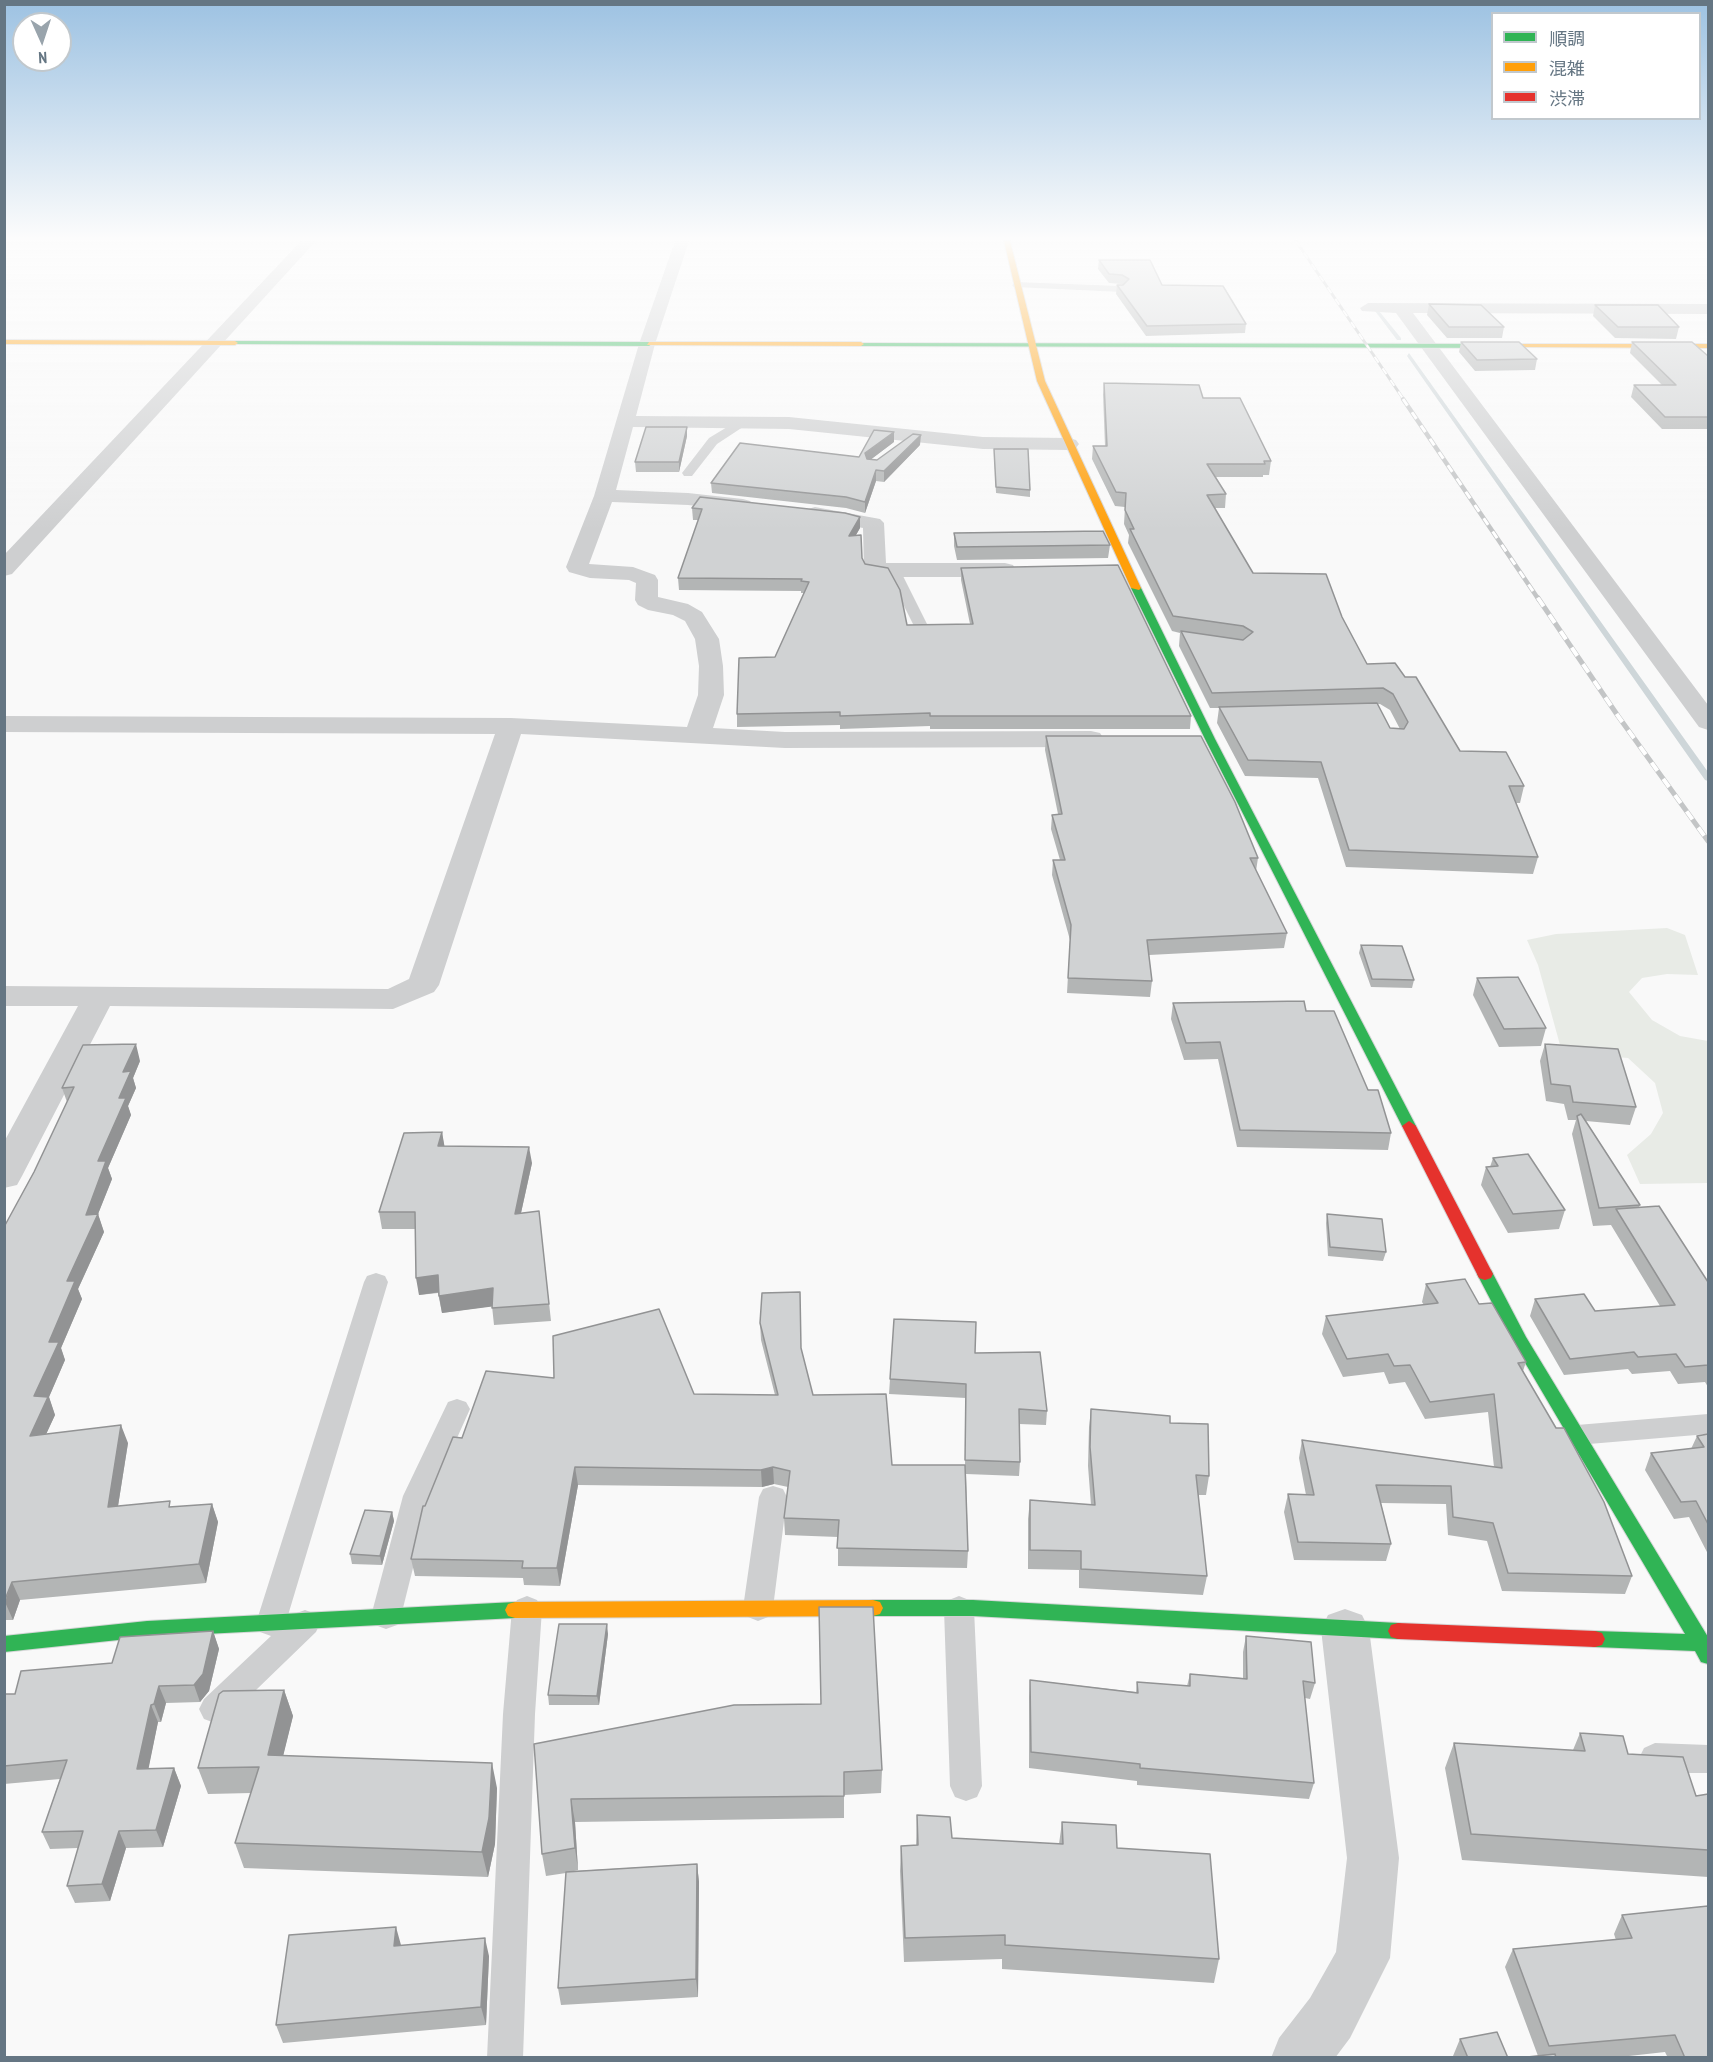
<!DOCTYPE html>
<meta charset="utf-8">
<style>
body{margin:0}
#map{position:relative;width:1713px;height:2062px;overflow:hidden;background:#f9f9f9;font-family:"PT Sans Narrow","Noto Sans JP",sans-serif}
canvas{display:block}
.frame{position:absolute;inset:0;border:6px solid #657683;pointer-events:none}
.legend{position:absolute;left:1491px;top:12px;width:210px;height:108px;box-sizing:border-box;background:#fff;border:2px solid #c1c8cd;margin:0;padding:8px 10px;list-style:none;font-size:18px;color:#657683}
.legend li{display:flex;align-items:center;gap:12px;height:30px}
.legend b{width:30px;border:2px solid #c1c8cd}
.north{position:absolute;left:12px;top:12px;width:60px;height:60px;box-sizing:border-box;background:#fff;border:2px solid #c1c8cd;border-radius:50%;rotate:177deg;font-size:16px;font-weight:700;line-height:24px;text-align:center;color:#657683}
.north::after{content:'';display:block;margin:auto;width:21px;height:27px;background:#99a4ac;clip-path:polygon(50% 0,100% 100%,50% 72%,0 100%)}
</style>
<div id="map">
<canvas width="1713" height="2062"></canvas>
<div class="frame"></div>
<ul class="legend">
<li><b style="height:8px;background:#30b455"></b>順調</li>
<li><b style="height:8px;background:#ff9f0a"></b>混雑</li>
<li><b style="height:8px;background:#e5322d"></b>渋滞</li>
</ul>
<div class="north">N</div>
</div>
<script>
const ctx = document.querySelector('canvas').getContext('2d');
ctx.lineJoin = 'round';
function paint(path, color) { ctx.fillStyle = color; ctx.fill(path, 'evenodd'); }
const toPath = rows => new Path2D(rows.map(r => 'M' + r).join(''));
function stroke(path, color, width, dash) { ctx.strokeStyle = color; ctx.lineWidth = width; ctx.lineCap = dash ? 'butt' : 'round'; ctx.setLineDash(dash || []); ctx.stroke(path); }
paint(toPath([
 [1667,928,1685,935,1698,975,1667,974,1642,978,1629,992,1652,1020,1680,1036,1708,1041,1708,1183,1640,1184,1627,1155,1651,1134,1663,1113,1655,1083,1628,1058,1581,1054,1560,1045,1538,965,1527,940,1556,934]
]), '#e8ebe6');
paint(toPath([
 [1375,311,1379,311,1401,338,1401,340,1397,340,1375,311],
 [1409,353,1708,772,1708,781,1705,780,1407,356,1409,353]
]), '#ced6d9');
const fast = toPath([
 [235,341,649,342,652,344,649,346,233,344,235,341],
 [859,343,1518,344,1521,346,1518,348,861,346,859,343],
 [1136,585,1141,588,1215,739,1416,1126,1414,1129,1409,1131,1402,1126,1205,739,1131,588,1136,585],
 [1485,1268,1491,1270,1526,1337,1708,1637,1708,1664,1701,1662,1695,1651,1595,1647,1588,1645,1585,1639,1588,1633,1595,1631,1685,1634,1511,1339,1477,1274,1479,1270,1485,1268],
 [873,1600,973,1600,1398,1623,1405,1625,1408,1631,1405,1637,1398,1639,973,1616,873,1616,866,1614,863,1608,866,1602,873,1600],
 [515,1602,522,1604,525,1610,522,1616,515,1618,147,1637,4,1652,4,1636,147,1621,515,1602]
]);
const slow = toPath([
 [1004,241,1010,241,1045,381,1141,588,1139,590,1131,588,1037,381,1004,241],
 [4,340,235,341,238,343,235,345,4,344,4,340],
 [649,342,861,342,864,344,861,346,647,345,649,342],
 [1518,344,1708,344,1708,348,1516,347,1518,344],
 [873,1600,880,1602,883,1608,880,1614,873,1616,515,1618,508,1616,505,1610,508,1604,515,1602,873,1600]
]);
const jam = toPath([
 [1409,1121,1416,1126,1493,1274,1491,1278,1485,1280,1479,1278,1477,1274,1402,1126,1409,1121],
 [1398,1623,1595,1631,1602,1633,1605,1639,1602,1645,1595,1647,1398,1639,1391,1637,1388,1631,1391,1625,1398,1623]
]);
stroke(fast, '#d5d6d7', 2);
stroke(slow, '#d5d6d7', 2);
stroke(jam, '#d5d6d7', 2);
paint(toPath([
 [1017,282,1121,286,1126,289,1121,292,1014,287,1012,285,1017,282],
 [742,418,746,419,746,425,717,444,692,476,684,476,682,473,709,438,742,418],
 [893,566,900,570,927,624,925,627,915,627,913,624,886,570,893,566],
 [376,1273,385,1276,388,1282,286,1622,294,1614,305,1610,316,1614,320,1623,316,1632,226,1719,215,1723,204,1719,199,1709,204,1699,271,1636,260,1632,256,1623,364,1282,367,1276,376,1273],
 [457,1399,466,1402,470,1409,431,1496,401,1616,397,1625,386,1629,375,1625,371,1616,403,1496,448,1402,457,1399],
 [1708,1414,1708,1434,1577,1445,1567,1442,1563,1435,1567,1428,1577,1425,1708,1414],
 [773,1486,783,1489,787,1497,773,1608,768,1617,758,1621,748,1617,743,1608,759,1497,763,1489,773,1486],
 [527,1596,537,1600,542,1609,535,1714,523,2058,487,2058,503,1714,512,1609,517,1600,527,1596],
 [959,1596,969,1600,974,1609,982,1786,977,1797,966,1801,955,1797,950,1786,944,1609,949,1600,959,1596],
 [1655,1743,1708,1745,1708,1773,1655,1773,1644,1768,1639,1758,1644,1748,1655,1743]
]), '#cecfd0');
paint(toPath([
 [301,241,316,241,12,574,4,576,4,555,301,241],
 [675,241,689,241,655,344,636,416,789,417,983,437,1069,438,1076,440,1079,444,1076,448,1069,450,983,449,789,429,633,427,616,490,688,493,743,499,750,501,753,505,750,509,743,511,688,505,612,502,589,564,633,567,655,575,658,580,658,597,688,604,702,612,719,639,723,666,724,695,713,728,785,732,1091,731,1100,733,1104,739,1100,745,1091,747,785,748,521,734,439,985,434,992,393,1009,110,1006,22,1176,17,1185,4,1188,4,1142,78,1006,4,1006,4,986,388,989,409,979,495,734,4,732,4,716,511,718,687,727,698,695,699,666,695,639,685,621,673,615,648,610,638,605,635,600,636,583,629,580,590,578,569,572,566,567,594,496,639,344,675,241],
 [1368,303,1708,304,1708,314,1413,313,1708,705,1708,730,1699,727,1396,313,1362,311,1360,308,1368,303],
 [815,507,880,519,884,523,886,563,1005,563,1013,565,1016,570,1013,575,1005,577,875,577,867,575,864,570,863,528,808,517,805,513,808,509,815,507],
 [1345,1609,1362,1615,1369,1629,1399,1858,1390,1958,1350,2038,1335,2058,1271,2058,1279,2038,1310,1998,1336,1952,1347,1858,1321,1629,1328,1615,1345,1609]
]), '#cecfd0');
paint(fast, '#30b455');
paint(slow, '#ff9f0a');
paint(jam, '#e5322d');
const railFar2 = toPath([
 [1296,241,1404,400]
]);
const railFar1 = toPath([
 [1403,399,1539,600]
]);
const rail = toPath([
 [1538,598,1618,716,1708,841]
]);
stroke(railFar2, '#c3c5c6', 3);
stroke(railFar1, '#c3c5c6', 4.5);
stroke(rail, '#c3c5c6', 5);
stroke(railFar2, '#fff', 2, [7]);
stroke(railFar1, '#fff', 3, [8]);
stroke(rail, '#fff', 4, [10]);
paint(toPath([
 [1099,260,1162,285,1246,324,1245,333,1146,336,1116,294,1117,285,1123,285,1121,284,1109,283,1098,269],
 [1429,304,1504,327,1502,338,1447,338,1427,315],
 [1595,305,1679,327,1676,339,1615,338,1593,316],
 [1461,342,1537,359,1535,370,1475,371,1459,352],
 [1632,342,1708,356,1708,429,1662,429,1631,397,1634,385,1662,385,1630,353],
 [1104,383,1203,398,1271,461,1269,475,1263,475,1263,477,1216,477,1226,494,1225,508,1215,508,1253,573,1342,617,1367,664,1405,677,1460,751,1524,786,1520,803,1516,803,1538,857,1533,874,1346,867,1318,778,1245,776,1217,723,1219,708,1210,708,1179,646,1180,633,1172,631,1128,543,1129,535,1124,524,1125,507,1115,506,1092,459,1093,446,1105,446,1103,395],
 [1377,704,1380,704,1390,710,1400,729,1390,728],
 [687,427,687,436,679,472,636,472,635,462],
 [894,442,871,459,877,460,920,445,884,482,876,481,865,513,846,508,712,493,711,483,859,457],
 [994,449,1030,490,1030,497,996,493],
 [700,497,860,528,856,535,862,558,907,625,970,624,961,580,961,568,1191,716,1190,729,930,729,930,726,840,729,840,725,737,727,737,714,775,657,804,593,801,593,801,591,679,590,678,578,699,520,693,520,692,508],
 [954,533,1110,545,1108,558,957,560,954,546],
 [1046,736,1258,858,1256,871,1287,933,1284,948,1149,955,1152,981,1150,997,1067,993,1070,940,1052,875,1053,860,1060,860,1051,829,1052,815,1058,814,1045,750],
 [1361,945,1414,980,1412,988,1371,987,1359,953],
 [1477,978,1546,1028,1541,1046,1499,1047,1473,995],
 [1173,1003,1306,1011,1368,1090,1391,1133,1388,1150,1237,1147,1218,1059,1184,1060,1171,1019],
 [1545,1044,1636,1107,1630,1125,1586,1121,1640,1205,1639,1207,1708,1282,1708,1387,1705,1382,1678,1384,1670,1371,1632,1374,1628,1369,1564,1375,1530,1316,1535,1299,1595,1311,1660,1306,1611,1225,1593,1226,1572,1134,1576,1120,1568,1120,1564,1104,1546,1101,1540,1061],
 [140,1061,133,1078,136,1088,128,1106,131,1115,108,1168,112,1179,98,1214,104,1232,78,1289,82,1299,61,1348,65,1360,49,1397,55,1415,46,1434,128,1443,118,1506,172,1507,212,1504,218,1522,206,1583,20,1600,13,1620,4,1620,4,1227,34,1172,67,1102,62,1088],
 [442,1132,444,1146,532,1163,521,1213,539,1211,551,1321,494,1325,492,1306,442,1313,438,1293,419,1295,415,1229,382,1229,379,1212],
 [1493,1158,1565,1210,1559,1229,1508,1233,1481,1185,1486,1167,1490,1167],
 [1327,1214,1386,1252,1383,1261,1328,1256,1326,1223],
 [1426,1284,1479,1304,1526,1362,1523,1371,1632,1576,1625,1594,1502,1591,1487,1541,1448,1535,1446,1504,1381,1503,1391,1544,1386,1561,1294,1560,1284,1512,1288,1494,1306,1495,1299,1458,1302,1440,1494,1467,1488,1412,1425,1419,1405,1382,1389,1384,1384,1372,1343,1377,1322,1334,1326,1316,1424,1305,1422,1302],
 [760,1323,801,1348,813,1395,892,1465,965,1465,966,1398,889,1394,890,1379,975,1353,1047,1411,1046,1425,1019,1424,1020,1462,1019,1476,966,1474,968,1551,967,1568,838,1566,838,1537,785,1535,784,1518,788,1487,774,1484,762,1487,578,1485,560,1586,524,1585,523,1578,415,1576,411,1559,425,1506,462,1438,694,1394,775,1395,761,1340],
 [1091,1409,1170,1423,1209,1476,1206,1495,1198,1495,1207,1576,1203,1595,1079,1588,1079,1570,1028,1569,1028,1519,1030,1500,1091,1505,1088,1466,1089,1427],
 [1708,1434,1708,1554,1689,1517,1674,1519,1645,1470,1651,1453,1691,1449,1697,1436],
 [392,1512,394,1521,382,1565,352,1564,350,1554],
 [213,1631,219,1649,209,1691,200,1702,166,1703,161,1722,158,1722,148,1769,174,1768,181,1786,163,1847,126,1848,110,1901,75,1903,67,1886,78,1848,50,1849,42,1832,60,1779,4,1784,4,1694,15,1694],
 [608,1634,599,1705,549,1705,548,1695],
 [1246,1636,1315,1683,1310,1699,1305,1698,1314,1783,1309,1799,1137,1785,1137,1781,1029,1768,1029,1697,1030,1680,1136,1692,1137,1682,1187,1686,1190,1674,1243,1678,1243,1652],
 [284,1690,293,1716,283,1755,497,1788,495,1844,488,1877,244,1868,235,1843,251,1793,208,1794,198,1768],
 [1580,1733,1628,1754,1696,1796,1708,1794,1708,1877,1462,1860,1445,1768,1454,1743,1573,1750],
 [534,1744,882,1770,881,1793,844,1795,844,1818,575,1822,578,1870,574,1871,697,1864,699,1882,698,1997,561,2005,558,1988,566,1873,546,1876,542,1854],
 [917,1815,952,1838,1059,1844,1062,1822,1117,1848,1219,1959,1214,1983,1002,1969,1002,1959,904,1962,900,1871,901,1846,916,1845],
 [1708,1906,1708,2058,1668,2058,1665,2052,1611,2058,1518,2058,1538,2056,1505,1967,1513,1949,1616,1940,1614,1934,1622,1915],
 [401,1945,489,1956,486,2025,283,2043,276,2025],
 [1460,2039,1508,2058,1453,2058,1453,2056]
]), '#b3b5b5');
paint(toPath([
 [687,427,687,436,679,472,679,462],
 [894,432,894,442,865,464,865,453],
 [921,435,920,445,884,482,884,471],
 [876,470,876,481,865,513,865,502],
 [860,517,860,528,849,547,849,536],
 [136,1044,140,1061,133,1078,136,1088,128,1106,131,1115,108,1168,112,1179,98,1214,104,1232,78,1289,82,1299,61,1348,65,1360,49,1397,55,1415,37,1454,30,1436,34,1396,49,1342,67,1281,86,1215,98,1161,119,1098,123,1072],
 [442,1132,445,1149,438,1146],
 [529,1147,532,1163,517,1231,515,1214],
 [438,1275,441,1292,419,1295,416,1278],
 [493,1288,496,1306,442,1313,439,1296],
 [121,1425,128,1443,115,1525,108,1507],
 [575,1467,578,1485,560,1586,557,1568],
 [773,1467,774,1484,762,1487,761,1470],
 [212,1504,218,1522,206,1583,199,1564],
 [392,1512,394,1521,382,1565,380,1556],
 [12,1582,20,1600,13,1620,5,1602],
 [607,1624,608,1634,599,1705,597,1696],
 [213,1631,219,1649,209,1691,200,1702,194,1685],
 [159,1686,166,1703,161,1722,154,1704],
 [284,1690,293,1716,277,1781,268,1755],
 [151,1705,158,1722,145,1786,137,1769],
 [492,1763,497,1788,495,1844,488,1877,482,1852],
 [174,1768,181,1786,163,1847,156,1830],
 [571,1799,575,1822,578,1870,575,1848],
 [119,1831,126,1848,110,1901,102,1884],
 [697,1864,699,1882,698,1997,696,1979],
 [396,1927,401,1945,399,1964,394,1946],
 [485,1938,489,1956,486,2025,481,2007]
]), '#929394');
const building = toPath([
 [1099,260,1150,260,1162,285,1223,286,1246,324,1147,326,1117,285,1123,285,1129,279,1122,275,1109,274,1099,260],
 [1429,304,1481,305,1504,327,1449,327,1429,304],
 [1595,305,1658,305,1679,327,1618,327,1595,305],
 [1461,342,1519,342,1537,359,1477,360,1461,342],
 [1632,342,1692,342,1708,356,1708,417,1665,417,1634,385,1676,385,1632,342],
 [1104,383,1199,385,1203,398,1240,398,1271,461,1264,461,1265,464,1207,464,1226,494,1207,495,1253,573,1326,574,1342,617,1367,664,1395,663,1405,677,1416,677,1460,751,1506,752,1524,786,1509,786,1538,857,1349,850,1321,762,1248,760,1219,707,1377,703,1390,728,1404,729,1408,722,1393,694,1383,688,1212,693,1181,631,1243,640,1253,632,1243,626,1173,616,1130,529,1134,529,1125,510,1126,493,1116,492,1093,446,1107,446,1104,383],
 [646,427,687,427,679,462,635,462,646,427],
 [874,430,894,432,865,453,867,459,877,460,913,434,921,435,884,471,876,470,865,502,846,497,711,483,740,443,859,457,874,430],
 [994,449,1028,449,1030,490,996,487,994,449],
 [700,497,845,513,860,517,849,536,861,535,862,558,865,564,888,568,900,590,907,625,973,624,961,568,1118,565,1191,716,930,716,930,713,840,716,840,712,737,714,739,658,775,657,809,582,801,581,802,579,678,578,702,509,692,508,700,497],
 [1103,531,1110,545,957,547,954,533,1103,531],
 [1046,736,1201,736,1235,802,1258,858,1250,858,1287,933,1147,940,1152,981,1068,978,1071,925,1053,860,1065,860,1052,815,1062,814,1046,736],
 [1361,945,1402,946,1414,980,1372,979,1361,945],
 [1518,977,1546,1028,1504,1029,1477,978,1518,977],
 [1304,1001,1306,1011,1334,1011,1368,1090,1378,1090,1391,1133,1240,1130,1220,1042,1186,1043,1173,1003,1304,1001],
 [136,1044,123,1072,131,1071,119,1098,126,1098,98,1161,106,1161,86,1215,98,1214,67,1281,75,1281,49,1342,59,1342,34,1396,48,1397,30,1436,121,1425,108,1507,170,1501,169,1507,212,1504,199,1564,12,1582,4,1602,4,1227,34,1172,74,1087,62,1088,83,1045,136,1044],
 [1545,1044,1618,1049,1636,1107,1573,1102,1570,1086,1551,1084,1545,1044],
 [1581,1114,1640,1205,1599,1208,1577,1116,1581,1114],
 [442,1132,438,1146,529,1147,515,1214,539,1211,549,1304,492,1308,493,1288,439,1296,438,1275,416,1278,415,1212,379,1212,404,1133,442,1132],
 [1528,1154,1565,1210,1513,1214,1486,1167,1498,1166,1493,1158,1528,1154],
 [1659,1206,1708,1282,1708,1365,1685,1367,1676,1354,1638,1357,1634,1352,1570,1359,1535,1299,1584,1294,1595,1311,1675,1305,1616,1209,1659,1206],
 [1327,1214,1382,1219,1386,1252,1330,1247,1327,1214],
 [1465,1279,1479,1304,1492,1303,1526,1362,1518,1363,1556,1428,1564,1428,1604,1502,1632,1576,1508,1573,1493,1523,1453,1517,1451,1486,1376,1485,1391,1544,1298,1542,1288,1494,1314,1495,1302,1440,1502,1468,1494,1394,1430,1402,1410,1365,1394,1366,1388,1354,1347,1359,1326,1316,1438,1303,1426,1284,1465,1279],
 [800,1292,801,1348,813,1395,886,1394,892,1465,965,1465,968,1551,837,1548,839,1520,784,1518,790,1471,773,1467,761,1470,575,1467,557,1568,522,1568,523,1561,411,1559,423,1506,425,1506,453,1437,462,1438,486,1371,554,1378,553,1336,659,1309,694,1394,778,1395,760,1323,762,1293,800,1292],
 [894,1319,976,1322,975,1353,1040,1352,1047,1411,1019,1409,1020,1462,965,1460,966,1384,890,1379,894,1319],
 [1091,1409,1170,1416,1170,1423,1208,1424,1209,1476,1196,1475,1207,1576,1081,1569,1081,1551,1030,1550,1030,1500,1095,1505,1090,1447,1091,1409],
 [1708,1434,1708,1524,1696,1501,1681,1502,1651,1453,1704,1447,1697,1436,1708,1434],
 [365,1510,392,1512,380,1556,350,1554,365,1510],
 [819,1607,873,1607,882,1770,844,1772,844,1796,571,1799,575,1848,542,1854,534,1744,734,1705,821,1704,819,1607],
 [559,1624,607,1624,597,1696,548,1695,559,1624],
 [213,1631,203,1674,194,1685,159,1686,154,1704,151,1705,137,1769,174,1768,156,1830,119,1831,102,1884,67,1886,83,1831,42,1832,67,1760,4,1766,4,1694,15,1694,21,1671,112,1663,120,1637,213,1631],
 [1246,1636,1311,1642,1315,1683,1303,1681,1314,1783,1140,1768,1140,1764,1031,1752,1030,1680,1138,1693,1137,1682,1190,1686,1190,1674,1247,1679,1246,1636],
 [284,1690,268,1755,492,1763,489,1818,482,1852,235,1843,259,1767,198,1768,219,1694,223,1691,284,1690],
 [1580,1733,1623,1736,1628,1754,1683,1757,1696,1796,1708,1794,1708,1850,1471,1834,1454,1743,1585,1751,1580,1733],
 [917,1815,950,1817,952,1838,1063,1844,1062,1822,1116,1825,1117,1848,1210,1854,1219,1959,1005,1945,1005,1935,905,1938,901,1846,918,1845,917,1815],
 [697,1864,696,1979,558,1988,566,1872,697,1864],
 [1708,1906,1708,2057,1685,2058,1675,2035,1549,2046,1513,1949,1632,1938,1622,1915,1708,1906],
 [396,1927,394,1946,485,1938,481,2007,276,2025,289,1935,396,1927],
 [1497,2032,1508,2058,1468,2058,1460,2039,1497,2032],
 [1555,2054,1556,2058,1518,2058,1555,2054]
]);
paint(building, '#d0d2d3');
stroke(building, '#929394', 1.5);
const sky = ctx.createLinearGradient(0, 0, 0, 530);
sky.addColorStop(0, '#9dc2e2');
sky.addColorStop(0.45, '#fcfcfc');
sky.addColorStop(1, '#fcfcfc00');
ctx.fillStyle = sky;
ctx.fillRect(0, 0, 1713, 530);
</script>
